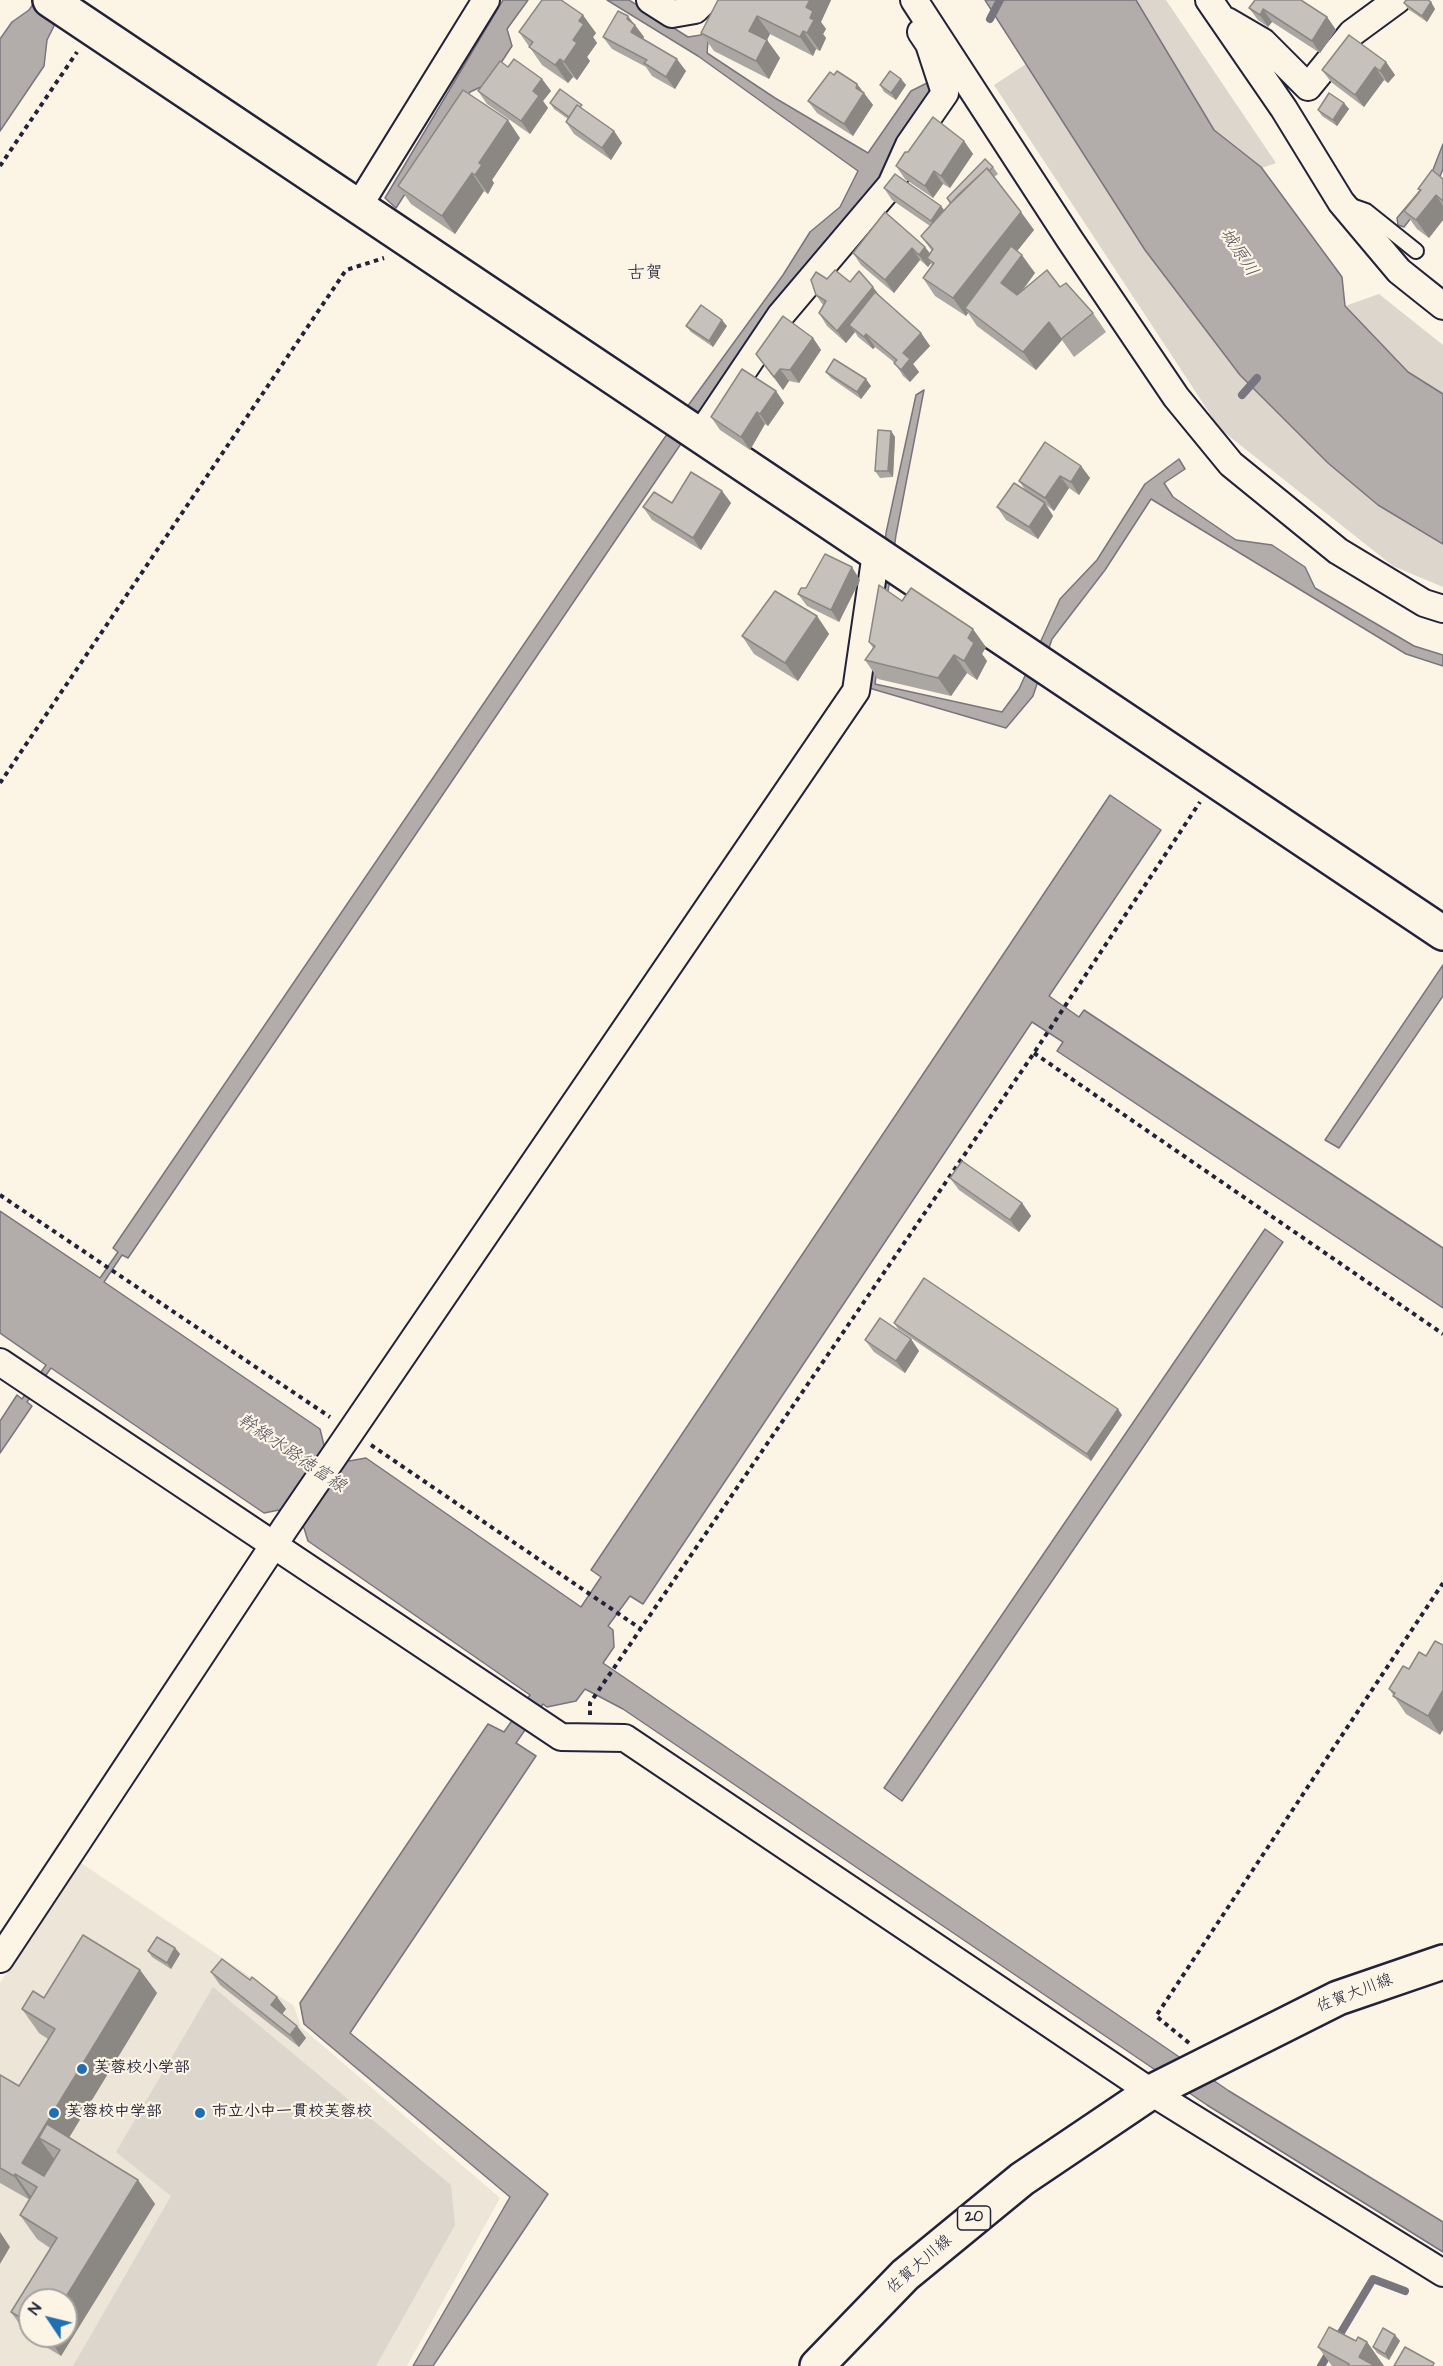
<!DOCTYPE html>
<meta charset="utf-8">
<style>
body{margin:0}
#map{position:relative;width:1443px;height:2366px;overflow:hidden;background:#fcf5e5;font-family:"Architects Daughter",sans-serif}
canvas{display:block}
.north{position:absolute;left:18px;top:2288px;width:60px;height:60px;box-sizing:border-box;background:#fcf5e5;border:2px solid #a5a1a1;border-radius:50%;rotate:305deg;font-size:16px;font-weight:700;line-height:24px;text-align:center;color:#22223b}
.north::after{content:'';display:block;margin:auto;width:21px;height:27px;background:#1f6fb2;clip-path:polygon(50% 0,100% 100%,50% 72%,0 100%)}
</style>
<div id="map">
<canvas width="1443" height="2366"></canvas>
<div class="north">N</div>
</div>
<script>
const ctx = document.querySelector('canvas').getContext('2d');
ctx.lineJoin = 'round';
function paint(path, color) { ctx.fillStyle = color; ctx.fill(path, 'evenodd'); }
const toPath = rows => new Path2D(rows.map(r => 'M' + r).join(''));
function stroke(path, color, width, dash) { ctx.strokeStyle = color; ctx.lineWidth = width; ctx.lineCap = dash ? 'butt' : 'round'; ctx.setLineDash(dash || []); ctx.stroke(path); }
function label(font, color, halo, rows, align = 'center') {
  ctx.font = font + ' "Architects Daughter","Klee One",sans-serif'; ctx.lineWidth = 4.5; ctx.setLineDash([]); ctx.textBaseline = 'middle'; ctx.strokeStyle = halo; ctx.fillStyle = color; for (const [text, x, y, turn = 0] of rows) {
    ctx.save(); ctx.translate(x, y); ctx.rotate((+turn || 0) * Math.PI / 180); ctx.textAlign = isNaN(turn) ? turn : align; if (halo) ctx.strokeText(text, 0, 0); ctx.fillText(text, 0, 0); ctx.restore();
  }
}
paint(toPath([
 [78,1861,294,2006,301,2027,500,2198,407,2366,0,2366,0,1983],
 [30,2300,66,2300,66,2336,30,2336]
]), '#ece5d8');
paint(toPath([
 [1116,0,1166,0,1276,163,1262,168,1342,277,1345,306,1379,294,1443,345,1443,420,1376,380],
 [1026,64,1145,250,1240,375,1328,463,1378,505,1443,544,1443,587,1393,566,1220,429,994,85],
 [213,1987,451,2185,455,2225,376,2366,73,2366,171,2196,116,2152]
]), '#dcd6cc');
const water = toPath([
 [36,0,67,0,47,40,44,66,0,131,0,39,12,22,29,10,36,0],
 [503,0,528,0,507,29,512,46,487,84,470,92,396,208,385,198,503,0],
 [607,0,629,0,688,37,701,35,722,8,708,41,707,53,775,98,868,153,911,91,931,81,935,96,884,175,784,292,128,1258,122,1255,104,1282,320,1429,324,1445,349,1461,366,1458,581,1607,601,1577,591,1570,1110,795,1161,830,1049,996,1079,1017,1084,1010,1443,1248,1443,1308,1057,1051,1063,1042,1032,1022,643,1604,630,1596,608,1626,613,1630,614,1647,603,1663,1229,2091,1443,2222,1443,2252,1207,2105,623,1709,585,1689,576,1701,547,1707,543,1704,516,1743,536,1756,350,2033,548,2194,433,2366,413,2366,510,2197,304,2024,300,2003,488,1724,504,1732,530,1695,308,1541,304,1528,279,1510,264,1513,51,1368,27,1402,32,1406,0,1453,0,1421,17,1395,22,1399,46,1365,0,1333,0,1211,100,1278,118,1252,113,1248,663,440,783,275,810,232,840,207,858,171,698,56,607,0],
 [985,0,1136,0,1214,130,1261,167,1342,277,1345,306,1408,372,1443,394,1443,544,1378,505,1328,463,1240,375,1145,250,985,0],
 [1443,144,1443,169,1436,186,1404,227,1398,225,1397,218,1429,180,1443,144],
 [924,390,896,535,875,684,1002,712,1019,689,1060,599,1097,560,1145,484,1179,459,1185,469,1164,483,1173,497,1236,540,1272,545,1305,567,1315,588,1414,646,1443,655,1443,666,1406,654,1151,499,1105,570,1052,639,1033,696,1006,728,869,688,886,533,916,395,924,390],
 [1443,965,1443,996,1339,1148,1325,1140,1443,965],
 [1265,1229,1283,1242,902,1801,884,1788,1265,1229]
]);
paint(water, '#b2adab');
stroke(water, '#78757e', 1.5);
stroke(toPath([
 [990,19,1000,0],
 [1242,395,1257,378],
 [1321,2366,1373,2279,1405,2291]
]), '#78757e', 8);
const lane = toPath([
 [1349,205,1366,211,1416,251]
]);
const street = toPath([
 [650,0,672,14,695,10,705,0],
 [914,0,1070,240,1176,397,1231,464,1338,551,1424,603,1443,609],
 [1209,0,1284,109,1341,202,1399,271,1443,306],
 [1227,21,1263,42,1308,87,1352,33,1397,0],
 [358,207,486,0],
 [700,435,780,316,891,185,909,145,945,93,929,44,921,32],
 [0,1362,561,1737,625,1738,1151,2092,1443,2273],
 [0,1959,285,1528,856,691,876,553]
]);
const secondary = toPath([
 [50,0,1443,933]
]);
const primary = toPath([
 [817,2366,905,2275,1022,2179,1151,2092,1338,1998,1443,1962]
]);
stroke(lane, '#22223b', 18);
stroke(street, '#22223b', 30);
stroke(secondary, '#22223b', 38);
stroke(primary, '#22223b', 38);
stroke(toPath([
 [0,166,77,52],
 [0,783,346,270,384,258],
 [1034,1053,1443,1334],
 [0,1195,330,1417],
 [371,1445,641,1629],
 [590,1715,590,1703,1034,1053,1200,802],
 [1189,2043,1156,2016,1443,1583]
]), '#22223b', 4, [4.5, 4.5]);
stroke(lane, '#fcf5e5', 14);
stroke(street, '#fcf5e5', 26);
stroke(secondary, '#fcf5e5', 33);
stroke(primary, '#fcf5e5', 33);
paint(toPath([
 [718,0,831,0,821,22,826,29,823,34,826,38,820,51,816,49,813,56,770,34,767,40,780,58,769,79,714,51,701,33],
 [1431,2,1435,9,1427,22,1408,9,1404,3],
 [1249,8,1327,17,1336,30,1320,53,1272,22,1268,27,1258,20],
 [633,23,635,25,644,37,643,39,686,71,675,89,652,76,646,67,612,49,603,37],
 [519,32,596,33,593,37,597,43,587,57,590,61,577,80,573,77,568,83,542,65],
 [1386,62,1395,75,1388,83,1384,80,1364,107,1331,82,1322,70],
 [508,67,542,79,551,91,543,101,548,108,530,134,487,104,478,91],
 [834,75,857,84,873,105,853,136,817,113,808,101],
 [901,79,906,85,896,100,884,92,880,85],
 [550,103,586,111,614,131,622,143,611,160,574,134,566,122,568,119,554,109],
 [1344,103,1349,109,1337,126,1322,116,1318,110],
 [520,138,492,180,494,183,488,194,484,191,455,234,411,204,398,186],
 [964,141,973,154,950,188,943,184,933,198,905,179,896,166,908,152],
 [993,167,998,174,994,177,1034,230,1017,251,1035,273,1023,290,1060,287,1093,313,1106,332,1074,357,1062,340,1036,370,977,326,968,313,966,316,935,296,923,278,932,266,931,263,928,267,920,260,894,293,861,265,853,253,925,247,930,253,932,251,921,236,930,226,892,200,884,188,941,206,944,210,950,204,947,198],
 [1443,179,1443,220,1429,238,1417,229,1404,211,1420,191,1418,189],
 [827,279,850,282,873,287,880,297,921,333,930,346,913,364,919,372,910,382,903,376,895,363,875,347,873,349,858,337,855,332,846,343,827,326,819,313,823,305,816,295],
 [686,326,727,326,713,347,691,332],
 [813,338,821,350,799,383,789,381,783,390,756,354],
 [826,372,871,386,861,399,831,378],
 [776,391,784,403,768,426,765,424,750,450,720,430,711,417],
 [891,431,895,437,893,477,880,478,875,471],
 [1081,466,1090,478,1079,495,1069,488,1054,511,1046,505,1053,516,1038,539,1006,520,997,507,1026,491,1019,481],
 [722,491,731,503,701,550,652,520,643,507,672,503],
 [860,580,839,622,807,606,798,594,806,588],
 [902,601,986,647,982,654,987,661,977,680,967,673,951,696,878,679,865,660,873,648,869,642],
 [817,616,829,634,798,681,754,654,742,636],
 [950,1178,1022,1203,1031,1216,1019,1232,959,1190],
 [894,1323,1122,1415,1091,1461,898,1329],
 [911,1339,919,1351,905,1373,874,1352,865,1340],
 [1409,1669,1440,1735,1406,1714,1389,1689],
 [175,1948,180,1954,171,1969,152,1957,148,1951],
 [140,1970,157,1993,69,2137,138,2180,155,2204,61,2356,28,2336,11,2312,50,2248,37,2239,20,2215,30,2200,0,2183,0,2075,19,2086,48,2039,39,2033,22,2009,44,1998],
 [30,2300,66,2336,30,2336],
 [211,1972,277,1997,286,2009,282,2014,297,2026,306,2038,299,2047,220,1985],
 [1395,2335,1400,2341,1389,2360,1377,2353,1373,2347],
 [1356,2341,1367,2342,1384,2366,1332,2366,1318,2347]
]), '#aaa6a1');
paint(toPath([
 [810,0,831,0,821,22,826,29,823,34,826,38,820,51,807,33,806,7],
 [1431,2,1435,9,1427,22,1422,16],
 [1263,9,1272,22,1268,27,1260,15],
 [583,15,596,33,593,37,597,43,587,57,590,61,577,80,564,62,579,21],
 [628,16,644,37,640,44,631,32,627,19],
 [757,16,770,34,762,49,749,31],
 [1327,17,1336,30,1320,53,1312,41],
 [803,31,816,49,813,56,800,37],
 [767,40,780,58,769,79,756,61],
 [560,59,573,77,568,83,555,65],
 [677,59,686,71,675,89,666,77],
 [1386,62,1395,75,1388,83,1380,71],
 [1375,67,1384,80,1364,107,1355,95],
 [542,79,551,91,543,101,548,108,530,134,521,121,533,91],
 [901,79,906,85,896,100,891,93],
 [857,84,873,105,853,136,844,124],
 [1344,103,1349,109,1337,126,1333,120],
 [508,120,520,138,492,180,494,183,488,194,475,175,479,163],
 [614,131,622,143,611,160,602,148],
 [964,141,973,154,950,188,941,176],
 [934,171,943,184,933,198,925,186],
 [472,173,484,191,455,234,442,216],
 [1436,195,1443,206,1443,220,1429,238,1416,220],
 [941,206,950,218,940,233,931,221],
 [1021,212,1034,230,969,311,965,308,968,313,966,316,953,298],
 [925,247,934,260,927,258,931,263,928,267,919,255],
 [912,248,920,260,894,293,885,280],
 [1022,255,1035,273,1014,301,1001,283],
 [873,287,882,299,849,325,855,332,846,343,837,331],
 [722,320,727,326,713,347,709,341],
 [1049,322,1062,340,1036,370,1023,352],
 [921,333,930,346,913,364,919,372,910,382,901,370,903,353],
 [866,334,875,347,873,349,864,337],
 [813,338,821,350,799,383,790,370],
 [780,369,789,381,783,390,774,377],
 [866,379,871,386,861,399,857,392],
 [776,391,784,403,768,426,760,414],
 [757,412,765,424,750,450,741,437],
 [891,431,895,437,893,477,888,471],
 [1081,466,1090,478,1079,495,1071,482],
 [1060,476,1069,488,1054,511,1045,498],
 [722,491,731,503,701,550,693,538],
 [1045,503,1053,516,1038,539,1029,527],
 [852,567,860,580,839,622,831,610],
 [817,616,829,634,798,681,785,663],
 [973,629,986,647,982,654,987,661,977,680,964,661,968,638],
 [954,655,967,673,951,696,938,678],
 [1022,1203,1031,1216,1019,1232,1010,1220],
 [911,1339,919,1351,905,1373,896,1361],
 [1118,1409,1122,1415,1091,1461,1087,1454],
 [1443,1690,1443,1730,1440,1735,1428,1716],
 [175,1948,180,1954,171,1969,167,1963],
 [140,1970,157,1993,61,2151,39,2138,55,2160,39,2187,22,2163],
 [277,1997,286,2009,280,2017,271,2005],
 [297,2026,306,2038,299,2047,290,2035],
 [15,2174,32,2198,30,2200,14,2176],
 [138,2180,155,2204,61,2356,47,2336,66,2336,66,2300,64,2300],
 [0,2232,10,2247,0,2264],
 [1395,2335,1400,2341,1389,2360,1385,2354],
 [1367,2342,1384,2366,1365,2366,1359,2357]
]), '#8b8783');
const building = toPath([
 [542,0,561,0,583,15,579,21,584,24,573,40,577,43,564,62,560,59,555,65,529,47,533,42,519,32,542,0],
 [718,0,810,0,806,7,813,11,810,18,814,20,807,33,803,31,800,37,757,16,749,31,767,40,756,61,701,33,718,0],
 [1255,0,1301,0,1327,17,1312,41,1263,9,1260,15,1249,8,1255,0],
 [1406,0,1428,0,1431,2,1422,16,1404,3,1406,0],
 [618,11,628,16,627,19,635,25,631,32,677,59,666,77,644,63,647,60,603,37,618,11],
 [1349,35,1386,62,1380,71,1375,67,1355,95,1322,70,1349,35],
 [514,59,542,79,533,91,539,96,521,121,478,91,500,61,508,67,514,59],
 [837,71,857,84,856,88,864,93,844,124,808,101,830,72,834,75,837,71],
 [890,71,901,79,891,93,880,85,890,71],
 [560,89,582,105,580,107,577,105,569,117,550,103,560,89],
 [463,90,508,120,479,163,482,165,475,175,472,173,442,216,398,186,463,90],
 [1329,93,1344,103,1333,120,1318,110,1329,93],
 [577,105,614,131,602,148,566,122,577,105],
 [933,117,964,141,941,176,934,171,925,186,896,166,905,152,908,152,933,117],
 [985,159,993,167,989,171,987,168,951,203,947,198,985,159],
 [987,168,1021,212,953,298,923,278,934,263,927,258,933,249,921,236,958,195,987,168],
 [1432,170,1443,179,1443,201,1436,195,1416,220,1404,211,1421,190,1418,189,1432,170],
 [895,174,941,206,931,221,884,188,895,174],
 [885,212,925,247,919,255,912,248,885,280,853,253,885,212],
 [1011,246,1022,255,1001,283,1017,295,1047,270,1060,287,1066,283,1093,313,1061,339,1049,322,1023,352,965,308,1011,246],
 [835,270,850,282,859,271,873,287,837,331,819,313,826,301,816,295,811,280,816,272,827,279,835,270],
 [875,292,921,333,903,353,910,359,901,370,894,363,897,360,866,334,864,337,849,325,875,292],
 [701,305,722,320,709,341,686,326,701,305],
 [783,316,813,338,790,370,780,369,774,377,756,354,783,316],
 [834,359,866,379,857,392,826,372,834,359],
 [742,369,776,391,760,414,757,412,741,437,711,417,742,369],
 [878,430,891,431,888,471,875,471,878,430],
 [1045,442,1081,466,1071,482,1060,476,1045,498,1019,481,1045,442],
 [691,472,722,491,693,538,643,507,654,492,672,503,691,472],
 [1014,483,1045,503,1029,527,997,507,1014,483],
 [825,554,852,567,831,610,798,594,801,588,806,588,825,554],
 [879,585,902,601,911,588,973,629,968,638,974,643,964,661,954,655,938,678,865,660,875,646,869,642,879,585],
 [775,591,817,616,785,663,742,636,775,591],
 [962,1161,1022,1203,1010,1220,950,1178,962,1161],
 [924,1278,1118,1409,1087,1454,894,1323,924,1278],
 [880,1318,911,1339,896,1361,865,1340,880,1318],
 [1435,1641,1443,1645,1443,1690,1428,1716,1393,1696,1395,1693,1389,1689,1403,1666,1409,1669,1419,1652,1426,1656,1435,1641],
 [83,1935,140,1970,22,2163,44,2176,60,2150,39,2138,47,2124,138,2180,64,2300,30,2300,30,2323,11,2312,57,2238,20,2215,37,2187,15,2174,14,2176,0,2168,0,2075,19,2086,55,2029,22,2009,33,1991,44,1998,83,1935],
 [157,1937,175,1948,167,1963,148,1951,157,1937],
 [222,1959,250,1980,252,1977,277,1997,271,2005,297,2026,290,2035,211,1972,222,1959],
 [1329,2327,1356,2341,1358,2337,1367,2342,1359,2357,1375,2366,1348,2366,1349,2364,1318,2347,1329,2327],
 [1383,2328,1395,2335,1385,2354,1373,2347,1383,2328],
 [1405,2347,1434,2363,1433,2366,1394,2366,1405,2347]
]);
paint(building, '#c6c1bb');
stroke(building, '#8b8783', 1.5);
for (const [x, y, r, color] of [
 [82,2069,6,"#1f6fb2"],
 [54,2113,6,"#1f6fb2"],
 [200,2113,6,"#1f6fb2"]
]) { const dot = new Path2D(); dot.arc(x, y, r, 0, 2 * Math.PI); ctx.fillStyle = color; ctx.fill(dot); stroke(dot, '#fcf5e5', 2); }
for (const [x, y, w] of [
 [974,2218,33]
]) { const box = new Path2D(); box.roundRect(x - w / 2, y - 12, w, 24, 4.5); ctx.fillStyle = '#fcf5e5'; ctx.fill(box); stroke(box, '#22223b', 1.5); }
label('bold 15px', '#22223b', null, [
 ["20",974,2218]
]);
label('16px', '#22223b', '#fcf5e5', [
 ["佐賀大川線",1355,1994,-21],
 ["佐賀大川線",920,2265,-41]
]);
label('bold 16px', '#22223b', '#fcf5e5', [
 ["芙蓉校小学部",94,2069],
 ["芙蓉校中学部",66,2113],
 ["市立小中一貫校芙蓉校",212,2113]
], 'left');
label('italic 18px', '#545362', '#fcf5e5', [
 ["城原川",1238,253,57],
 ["幹線水路徳富線",291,1454,34]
]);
label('18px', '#22223b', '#fcf5e5', [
 ["古賀",645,274]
]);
</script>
